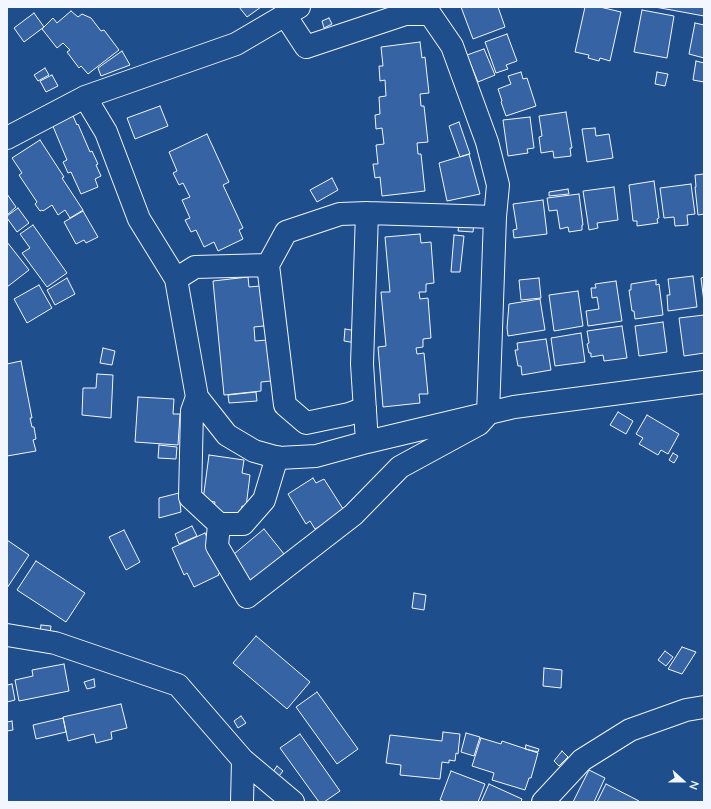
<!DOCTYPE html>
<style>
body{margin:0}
#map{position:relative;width:711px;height:809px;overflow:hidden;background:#1f4e8c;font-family:Mulish,sans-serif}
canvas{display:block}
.frame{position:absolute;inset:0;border:8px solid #f2f6ff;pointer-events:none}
.north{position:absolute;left:663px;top:761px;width:40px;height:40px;-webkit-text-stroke:3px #1f4e8c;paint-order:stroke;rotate:111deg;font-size:11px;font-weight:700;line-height:16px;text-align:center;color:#f2f6ff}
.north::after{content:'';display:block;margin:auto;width:14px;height:18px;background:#f2f6ff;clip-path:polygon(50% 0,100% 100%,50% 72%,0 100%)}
</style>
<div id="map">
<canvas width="711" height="809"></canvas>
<div class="frame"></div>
<div class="north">N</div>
</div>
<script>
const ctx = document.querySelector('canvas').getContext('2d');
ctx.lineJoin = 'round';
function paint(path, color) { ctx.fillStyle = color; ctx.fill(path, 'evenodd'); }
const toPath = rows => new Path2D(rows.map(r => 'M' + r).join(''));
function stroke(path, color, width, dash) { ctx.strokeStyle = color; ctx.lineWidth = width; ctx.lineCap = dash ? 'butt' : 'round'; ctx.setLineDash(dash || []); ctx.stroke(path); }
const building = toPath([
 [239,7,261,7,247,17,239,7],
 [461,7,498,7,505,27,473,39,461,7],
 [585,7,600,7,621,12,610,61,600,58,599,61,588,58,589,55,575,52,585,7],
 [655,7,704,7,704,16,655,7],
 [642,10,674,16,667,58,634,52,642,10],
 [71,11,78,17,82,14,91,18,101,31,104,30,119,50,88,74,81,66,79,68,67,52,70,50,63,43,57,48,42,29,53,18,57,23,71,11],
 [34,13,44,27,24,42,14,28,34,13],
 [329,18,332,24,324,28,322,21,329,18],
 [695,23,704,25,704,58,689,54,695,23],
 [507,34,517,61,506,65,508,69,496,73,485,42,507,34],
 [420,42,422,58,425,57,429,93,420,94,421,106,424,106,428,142,417,143,418,154,421,154,425,191,382,196,380,177,375,178,373,164,378,164,376,145,384,144,382,128,376,129,375,115,380,114,379,97,386,96,385,80,380,81,379,66,383,66,381,47,420,42],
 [484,49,495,75,478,82,467,55,484,49],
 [122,51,130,65,101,76,98,68,122,51],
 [696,61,704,63,704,82,693,80,696,61],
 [45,68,49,75,38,81,34,75,45,68],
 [521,72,523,79,527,78,536,106,506,116,501,102,502,101,498,89,511,84,508,76,521,72],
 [657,72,668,74,665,86,655,84,657,72],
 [52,75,58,86,46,92,40,81,52,75],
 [160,106,168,126,135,139,127,118,160,106],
 [566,112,572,148,570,148,571,156,554,158,553,151,541,153,539,137,542,136,539,116,566,112],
 [73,116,77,125,78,124,90,152,92,151,98,164,96,165,101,176,95,179,98,187,81,194,71,172,68,173,63,162,67,160,52,124,73,116],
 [530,117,534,148,527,149,528,153,508,156,503,120,530,117],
 [459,122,470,154,460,157,449,126,459,122],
 [595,128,596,136,609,134,613,158,587,162,582,129,595,128],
 [207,134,229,182,223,185,243,228,239,230,243,239,218,251,214,242,204,247,196,230,191,232,185,220,190,218,182,200,190,197,183,183,179,185,173,173,177,171,169,152,207,134],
 [40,140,64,177,62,178,83,210,70,218,65,210,58,215,52,205,43,211,42,210,40,211,35,204,37,202,19,175,22,173,12,158,40,140],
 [469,154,480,194,447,201,439,163,469,154],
 [704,174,704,214,698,215,695,187,696,187,695,175,704,174],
 [332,178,338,190,317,202,310,190,332,178],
 [654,181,659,218,657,219,658,223,637,226,637,221,633,221,629,185,654,181],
 [691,184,695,214,687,215,688,225,675,226,674,217,664,218,660,188,691,184],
 [614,187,618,220,597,223,598,228,589,230,583,191,614,187],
 [568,189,569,194,549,196,549,192,568,189],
 [7,194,16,207,7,215,7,194],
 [579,194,583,225,582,225,582,230,569,232,568,227,560,229,557,210,549,211,547,198,579,194],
 [543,200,547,234,514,238,513,230,517,229,513,204,543,200],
 [18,208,29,223,17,232,7,218,7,216,18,208],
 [83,211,98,237,86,243,84,240,76,244,64,222,83,211],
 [459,223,474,224,473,232,458,231,459,223],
 [33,225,67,273,47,287,22,253,30,248,20,234,33,225],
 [420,234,421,243,431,242,434,283,426,284,426,292,419,292,420,299,428,298,431,338,423,339,423,347,416,348,417,354,424,353,428,394,419,394,420,403,383,407,378,347,386,346,381,292,390,292,385,237,420,234],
 [454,235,464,236,460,272,451,272,454,235],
 [7,242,29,270,7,287,7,242],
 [693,276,697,307,668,311,667,295,670,295,668,279,693,276],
 [248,277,249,287,260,286,264,326,254,327,255,341,267,340,271,381,261,382,261,391,224,395,213,281,248,277],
 [704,277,704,302,701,278,704,277],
 [67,278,75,294,55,305,47,290,67,278],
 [539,278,541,298,521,300,519,280,539,278],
 [656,280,656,285,659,284,663,315,635,319,634,311,632,311,629,290,631,290,631,284,656,280],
 [616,281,622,321,588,326,586,311,599,309,597,297,592,298,591,288,596,288,595,284,616,281],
 [39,285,52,308,27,323,14,299,39,285],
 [578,291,583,326,554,331,549,295,578,291],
 [540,299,545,330,508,336,507,328,509,304,540,299],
 [704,315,704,353,684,356,679,318,704,315],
 [663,322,667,352,639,356,635,326,663,322],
 [622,326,627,358,604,361,603,355,591,357,591,353,589,353,587,344,589,343,587,331,622,326],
 [345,329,357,331,356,343,344,341,345,329],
 [581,333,585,362,555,366,551,338,581,333],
 [546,339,551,370,522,375,521,366,518,366,515,350,518,350,517,343,546,339],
 [103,348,115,351,112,365,100,363,103,348],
 [21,361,32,418,30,418,32,427,34,427,36,439,33,440,36,451,7,456,7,364,21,361],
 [97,374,113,375,111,418,82,415,83,388,96,388,97,374],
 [256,392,257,401,229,403,228,395,256,392],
 [138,397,174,399,173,414,180,414,178,445,135,442,138,397],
 [618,412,633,421,626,434,610,425,618,412],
 [647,415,679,434,668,454,661,450,658,455,639,444,643,438,636,434,647,415],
 [159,445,177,447,176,459,158,458,159,445],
 [673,453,678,456,674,463,669,460,673,453],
 [209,455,244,460,242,473,250,475,246,507,242,506,240,514,213,514,215,502,203,500,209,455],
 [313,478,316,483,324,479,345,512,315,529,310,521,306,524,288,494,313,478],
 [179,493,181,512,159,518,159,498,179,493],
 [192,526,197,536,179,544,175,534,192,526],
 [264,529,284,554,248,584,228,559,264,529],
 [124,530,140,562,126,570,109,537,124,530],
 [205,533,223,572,218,574,219,575,194,587,187,573,184,575,172,548,205,533],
 [7,540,29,555,7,588,7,540],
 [36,561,85,593,66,622,17,590,36,561],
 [414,593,426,595,424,610,412,608,414,593],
 [41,625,51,626,50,633,40,632,41,625],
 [256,636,310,682,287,709,233,663,256,636],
 [682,647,696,652,682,674,668,669,682,647],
 [665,651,673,657,666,666,658,660,665,651],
 [64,664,69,691,19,701,15,680,33,676,32,670,64,664],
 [544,668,562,670,561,688,543,686,544,668],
 [94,679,95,687,87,689,84,682,94,679],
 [12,684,15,700,7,702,7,685,12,684],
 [317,692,358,749,337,764,296,707,317,692],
 [121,704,127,728,111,732,112,739,96,743,94,734,68,741,63,717,121,704],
 [241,716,246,723,238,728,234,721,241,716],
 [63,718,66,732,36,739,33,725,63,718],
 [12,721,13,730,7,731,7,722,12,721],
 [443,732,460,734,458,754,456,753,455,761,449,760,449,763,442,762,440,779,400,775,401,765,386,763,390,735,442,741,443,732],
 [466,733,480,737,474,756,461,752,466,733],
 [300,734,340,791,324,802,319,802,280,748,300,734],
 [481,738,501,744,502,741,538,753,531,778,529,778,525,790,492,780,494,773,472,766,481,738],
 [526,745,539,749,538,752,525,749,526,745],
 [562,751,568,757,559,766,554,761,562,751],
 [277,766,283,771,279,776,273,772,277,766],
 [589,770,605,778,594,802,573,802,589,770],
 [451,771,485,784,478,802,445,802,440,800,451,771],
 [489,784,522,799,521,802,481,802,489,784],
 [606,784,639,801,639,802,597,802,606,784]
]);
paint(building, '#3563a3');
stroke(building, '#f2f6ff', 1);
const minor = toPath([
 [85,97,106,132,139,219,176,279,197,397,227,435,254,451,279,458,316,456,367,442,514,407,704,382],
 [7,138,85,97,236,44,299,7],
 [176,279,195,267,268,265],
 [197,397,192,411,190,497,219,524,243,524,264,500,277,457],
 [365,408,349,414,306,423,285,405,268,265,286,232,340,214,367,213,495,217],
 [367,442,362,364,367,213],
 [219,524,217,546,247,597,353,515,400,467,479,424,488,414,495,217,498,185,487,142,452,46,430,14,405,14,306,47,285,15],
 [7,635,55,643,178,685,243,760,293,802],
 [242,802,243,760],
 [543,802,582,760,630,730,686,710,704,707]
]);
stroke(minor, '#f2f6ff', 24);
stroke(minor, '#1f4e8c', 22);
</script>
